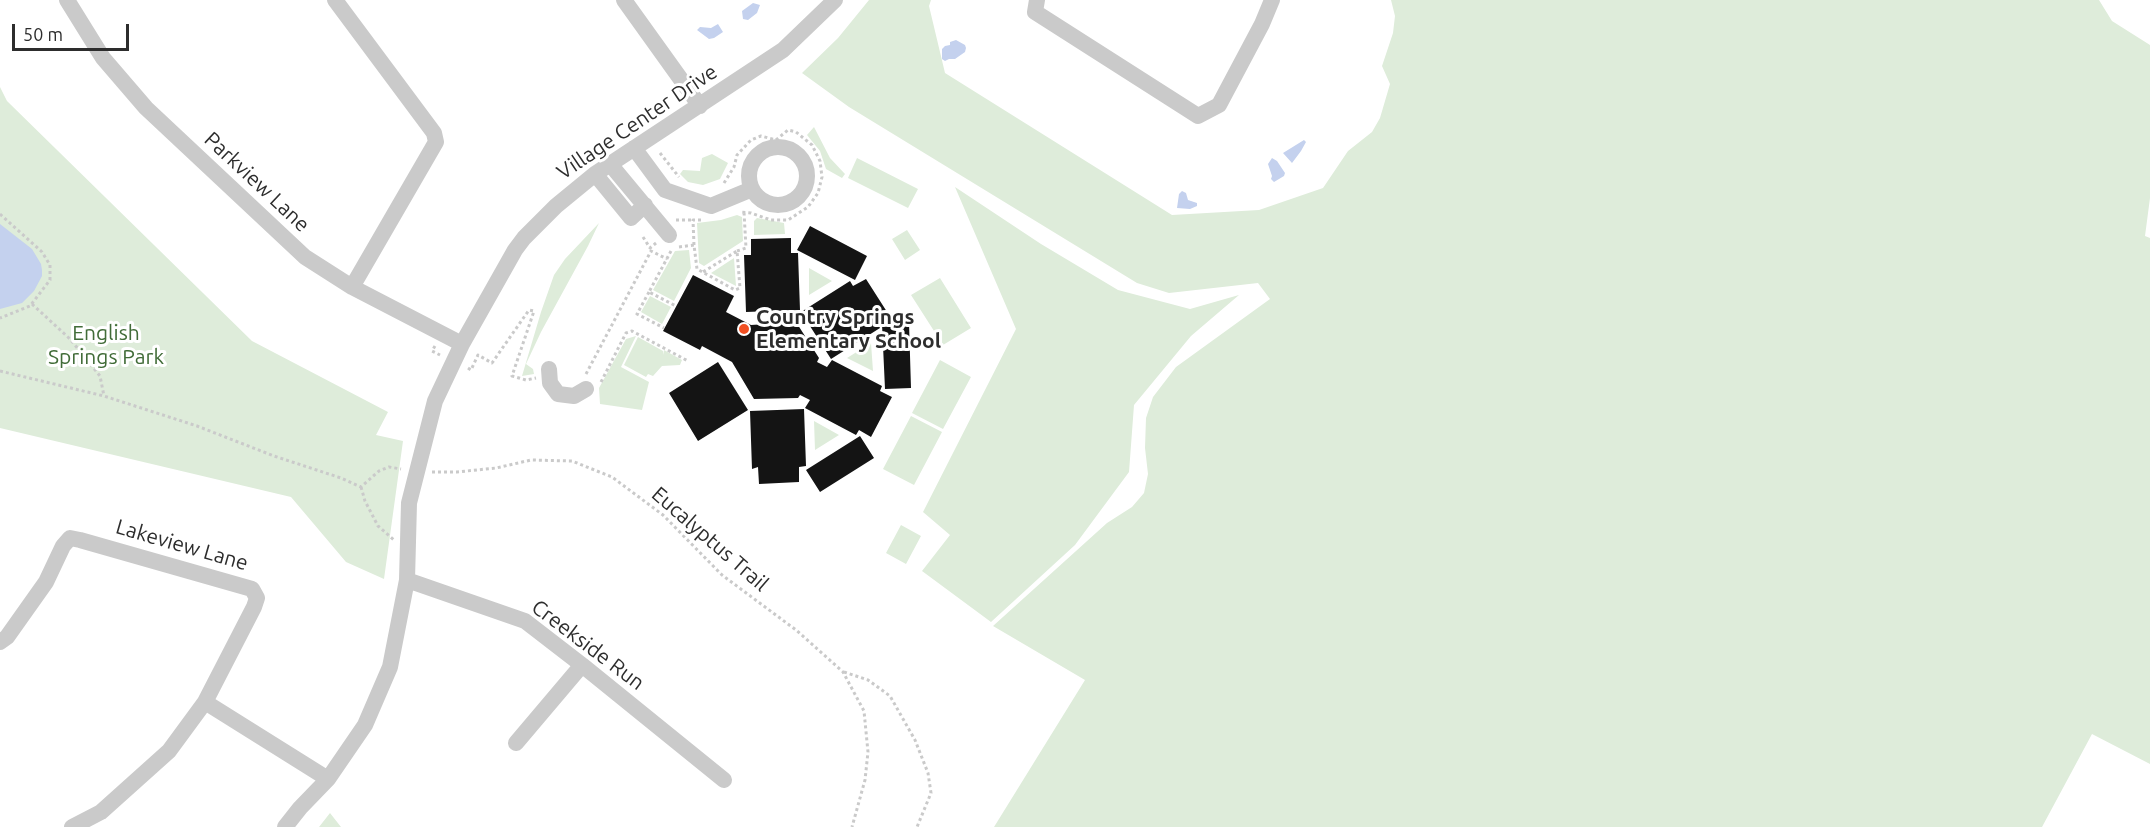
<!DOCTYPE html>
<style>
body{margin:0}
#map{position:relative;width:2150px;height:827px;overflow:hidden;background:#fff;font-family:Ubuntu,sans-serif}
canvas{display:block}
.scale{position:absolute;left:12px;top:24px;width:117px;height:27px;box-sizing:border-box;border:3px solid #2d2d2d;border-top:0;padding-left:8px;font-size:18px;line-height:21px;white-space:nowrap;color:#2d2d2d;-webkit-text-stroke:4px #fff;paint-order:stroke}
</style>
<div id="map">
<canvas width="2150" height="827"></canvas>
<div class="scale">50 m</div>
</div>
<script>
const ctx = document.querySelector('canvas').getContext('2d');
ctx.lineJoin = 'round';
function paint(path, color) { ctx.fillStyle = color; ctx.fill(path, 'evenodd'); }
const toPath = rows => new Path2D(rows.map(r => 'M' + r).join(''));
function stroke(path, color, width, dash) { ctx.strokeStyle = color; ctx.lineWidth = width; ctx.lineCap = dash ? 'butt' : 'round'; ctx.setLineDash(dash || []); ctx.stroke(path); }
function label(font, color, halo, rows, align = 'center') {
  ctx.font = font + ' Ubuntu,sans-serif'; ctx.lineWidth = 6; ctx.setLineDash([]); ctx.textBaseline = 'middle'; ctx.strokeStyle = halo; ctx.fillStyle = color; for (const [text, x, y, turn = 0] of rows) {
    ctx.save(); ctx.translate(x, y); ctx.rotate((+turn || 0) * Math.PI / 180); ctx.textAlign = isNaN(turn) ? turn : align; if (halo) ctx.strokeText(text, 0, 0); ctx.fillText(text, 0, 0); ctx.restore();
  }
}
paint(toPath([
 [869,0,931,0,929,6,945,73,1172,215,1259,210,1323,188,1348,151,1372,132,1380,118,1390,84,1382,66,1393,33,1395,16,1391,0,2099,0,2112,21,2150,45,2150,198,2145,236,2150,238,2150,764,2092,734,2042,827,994,827,1085,680,993,626,1107,523,1132,507,1144,493,1148,474,1145,448,1146,418,1153,397,1176,367,1270,299,1258,283,1169,293,1137,283,849,107,802,73,838,38],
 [0,87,7,101,252,341,388,412,376,435,403,441,384,579,346,562,291,497,0,428],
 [814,127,830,158,845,174,842,178,826,169,820,151,807,135],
 [712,154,728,163,720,179,703,185,688,182,680,174,683,170,700,171,702,158],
 [857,158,918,189,908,208,848,178],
 [955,187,1041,244,1118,290,1190,309,1239,295,1191,336,1134,405,1129,472,1075,545,991,622,922,571,950,535,923,512,1016,329],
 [737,215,742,217,743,241,704,266,699,263,697,223,721,220],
 [757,218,784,223,785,234,754,235,754,221],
 [599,223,588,246,541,332,526,364,533,369,534,374,522,376,541,312,554,275,565,259],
 [907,230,920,250,905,260,892,239],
 [689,250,691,268,674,301,653,290,675,251],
 [734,258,736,286,711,273],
 [809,268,832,281,809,295],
 [940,278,971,328,943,345,911,295],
 [650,296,671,307,662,324,641,312],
 [636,336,621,367,649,382,642,410,600,404,599,388,626,339],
 [638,337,663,351,663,355,664,350,682,360,680,365,662,366,653,376,648,374,646,377,624,365],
 [871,343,873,371,847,358],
 [940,360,971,377,943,429,912,413],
 [911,416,942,432,914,485,883,469],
 [814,421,839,435,815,450],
 [901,525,921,536,906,564,886,553],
 [330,813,341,827,319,827]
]), '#deecda');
paint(toPath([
 [753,3,760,5,757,13,748,20,743,19,742,11],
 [718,24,723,32,714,38,709,39,697,30,700,27,711,28],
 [956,40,965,45,966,48,965,52,955,59,949,59,945,61,942,59,942,49,945,46,950,45,950,42],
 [1304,140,1306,142,1301,151,1292,163,1283,153],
 [1272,158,1277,161,1285,173,1284,176,1274,182,1271,179,1272,176,1268,164],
 [1182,191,1186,193,1188,200,1197,203,1197,206,1190,209,1177,208,1179,194],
 [0,224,32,249,41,264,42,270,42,276,34,291,22,303,0,309]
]), '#c4d1ee');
paint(toPath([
 [810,226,867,256,855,280,797,250],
 [791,238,791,253,798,253,800,310,746,312,744,255,751,255,751,239],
 [693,275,734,296,726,312,751,325,796,322,819,358,817,362,827,367,832,360,882,386,880,391,892,397,871,437,859,430,856,435,805,408,810,400,800,395,798,398,754,399,732,362,702,346,700,350,663,331],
 [866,279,889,315,877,322,880,328,831,359,801,312,850,281,853,286],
 [909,323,911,388,885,389,882,324],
 [718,362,748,410,698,441,669,393],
 [804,409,806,466,799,467,799,482,759,484,758,467,752,469,750,411],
 [860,436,874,458,820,492,806,470]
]), '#141414');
stroke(toPath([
 [660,153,679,177],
 [724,183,734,167,737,155,751,140,761,136,776,140,788,130,796,132,812,145,820,161,822,177,818,193,808,207,788,220,771,220,751,213,740,212],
 [0,214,42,252,50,265,50,280,30,306,0,318],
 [676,220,693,220],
 [643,237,650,248,656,243],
 [694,245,693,220,702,220],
 [679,247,694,245,697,269,735,290,740,288,737,251,703,272],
 [671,251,649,292,676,306],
 [737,251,746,248,744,212],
 [649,292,637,314,664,328],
 [32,304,70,339,100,376,104,396],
 [435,346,432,351,440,355],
 [468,368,471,370,478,355,492,363,529,310,534,311,512,376,526,380,536,378],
 [0,371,104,396,197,426,274,456,341,478,361,487,379,471,389,467,401,469],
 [586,374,651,251,667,259],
 [601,382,626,333,632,331,688,361],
 [432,472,457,472,496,468,531,460,572,461,612,477,663,515,722,575,796,630,843,672,864,711,868,752,865,780,852,827],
 [361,487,365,501,378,526,394,540],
 [844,672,868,680,890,696,915,740,928,773,931,793,917,827]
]), '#cacaca', 3, [3, 3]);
stroke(toPath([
 [67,0,103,58,146,108,305,257,352,287,462,344],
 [335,0,434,133,436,142,352,287],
 [624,0,700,106],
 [1037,0,1035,12,1198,116,1219,105,1262,24,1272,0],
 '749 176a29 29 0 1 1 58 0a29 29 0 1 1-58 0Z',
 [634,148,665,190,711,206,752,189],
 [610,164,669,235],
 [595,174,631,218,645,205],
 [549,369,550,383,558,394,574,396,586,389],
 [407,580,525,621,582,665,724,780],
 [0,642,7,637,46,582,63,546,70,538,80,540,252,589,257,598,254,607,205,702,169,751,101,812,72,827],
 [205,702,328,779],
 [516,743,582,665],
 [285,827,300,808,328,779,365,725,390,667,407,580,409,503,435,401,462,344,515,250,524,238,556,206,595,174,783,50,835,0]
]), '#cacaca', 16);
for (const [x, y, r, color] of [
 [744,329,6,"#f15023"]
]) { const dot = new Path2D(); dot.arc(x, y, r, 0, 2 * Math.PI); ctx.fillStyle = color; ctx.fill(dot); stroke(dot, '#fff', 2); }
label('21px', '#2d2d2d', '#fff', [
 ["Village Center Drive",637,122,-34],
 ["Parkview Lane",257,182,43],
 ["Eucalyptus Trail",710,539,41],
 ["Lakeview Lane",182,545,16],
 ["Creekside Run",588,645,37]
]);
label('bold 21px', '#2d2d2d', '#fff', [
 ["Country Springs",756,317],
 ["Elementary School",756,341]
], 'left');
label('21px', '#416c38', '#fff', [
 ["English",106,333],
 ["Springs Park",106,357]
]);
</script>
